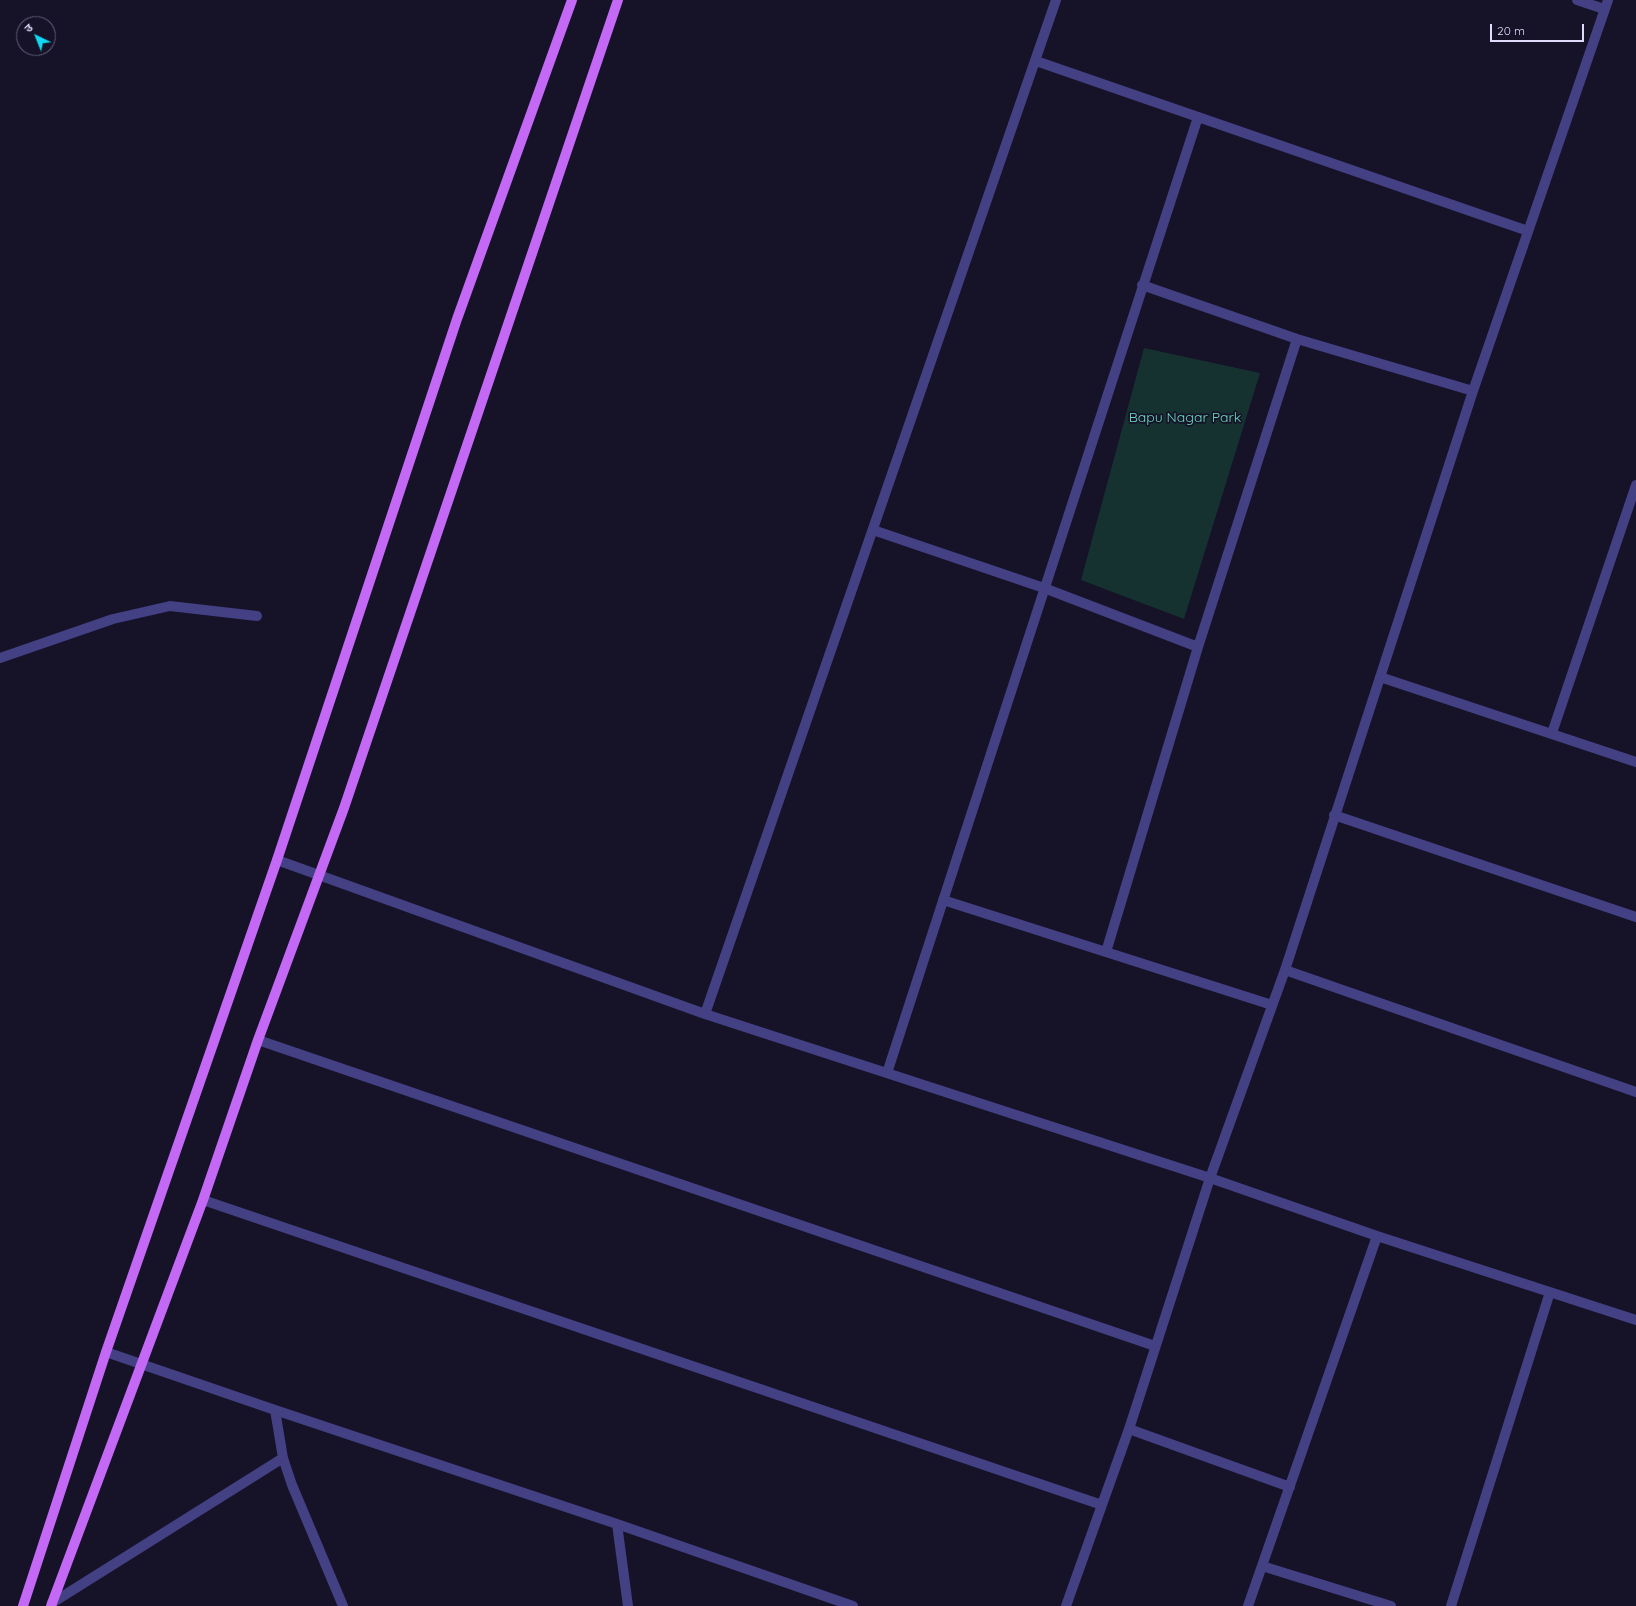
<!DOCTYPE html>
<meta charset="utf-8">
<style>
body{margin:0}
#map{position:relative;width:1636px;height:1606px;overflow:hidden;background:#161228;font-family:Quicksand,"Noto Sans Devanagari",sans-serif}
canvas{display:block}
.north{position:absolute;left:16px;top:16px;width:40px;height:40px;box-sizing:border-box;background:#161228;border:1px solid #66627d;border-radius:50%;rotate:317deg;font-size:11px;font-weight:700;line-height:16px;text-align:center;color:#dfdbfd}
.north::after{content:'';display:block;margin:auto;width:14px;height:18px;background:#13d8f1;clip-path:polygon(50% 0,100% 100%,50% 72%,0 100%)}
.scale{position:absolute;left:1490px;top:24px;width:94px;height:18px;box-sizing:border-box;border:2px solid #dfdbfd;border-top:0;padding-left:5px;font-size:12px;line-height:14px;white-space:nowrap;color:#dfdbfd;-webkit-text-stroke:3px #161228;paint-order:stroke}
</style>
<div id="map">
<canvas width="1636" height="1606"></canvas>
<div class="north">उ</div>
<div class="scale">20 m</div>
</div>
<script>
const ctx = document.querySelector('canvas').getContext('2d');
ctx.lineJoin = 'round';
function paint(path, color) { ctx.fillStyle = color; ctx.fill(path, 'evenodd'); }
const toPath = rows => new Path2D(rows.map(r => 'M' + r).join(''));
function stroke(path, color, width, dash) { ctx.strokeStyle = color; ctx.lineWidth = width; ctx.lineCap = dash ? 'butt' : 'round'; ctx.setLineDash(dash || []); ctx.stroke(path); }
function label(font, color, halo, rows, align = 'center') {
  ctx.font = font + ' Quicksand,sans-serif'; ctx.lineWidth = 3.5; ctx.setLineDash([]); ctx.textBaseline = 'middle'; ctx.strokeStyle = halo; ctx.fillStyle = color; for (const [text, x, y, turn = 0] of rows) {
    ctx.save(); ctx.translate(x, y); ctx.rotate((+turn || 0) * Math.PI / 180); ctx.textAlign = isNaN(turn) ? turn : align; if (halo) ctx.strokeText(text, 0, 0); ctx.fillText(text, 0, 0); ctx.restore();
  }
}
paint(toPath([
 [1144,348,1260,373,1184,619,1081,580]
]), '#153231');
stroke(toPath([
 [0,658,113,619,170,606,257,616]
]), '#434084', 10);
stroke(toPath([
 [1577,0,1604,9],
 [1036,61,1528,231],
 [1142,285,1297,339,1473,391],
 [873,530,1044,588,1198,647],
 [1380,677,1636,762],
 [1552,733,1636,485],
 [1334,815,1636,917],
 [277,860,705,1014,1210,1178,1377,1236,1248,1606],
 [943,900,1272,1005],
 [1106,952,1198,647,1297,339],
 [1285,970,1636,1092],
 [705,1014,1056,0],
 [258,1040,1155,1346],
 [887,1073,1198,117],
 [203,1200,1102,1505],
 [1377,1236,1636,1320],
 [106,1352,275,1410,617,1524,853,1606],
 [275,1410,283,1458,292,1485,343,1606],
 [1129,1429,1290,1487],
 [617,1524,628,1606],
 [1262,1566,1391,1606],
 [52,1603,283,1458],
 [1066,1606,1129,1429,1210,1178,1285,970,1473,391,1608,0],
 [1451,1606,1550,1292]
]), '#434084', 10);
stroke(toPath([
 [23,1606,106,1352,277,860,457,319,572,0],
 [51,1606,203,1200,258,1040,344,808,618,0]
]), '#c369f6', 10);
label('14px', '#6adabf', '#161228', [
 ["Bapu Nagar Park",1185,418]
]);
</script>
